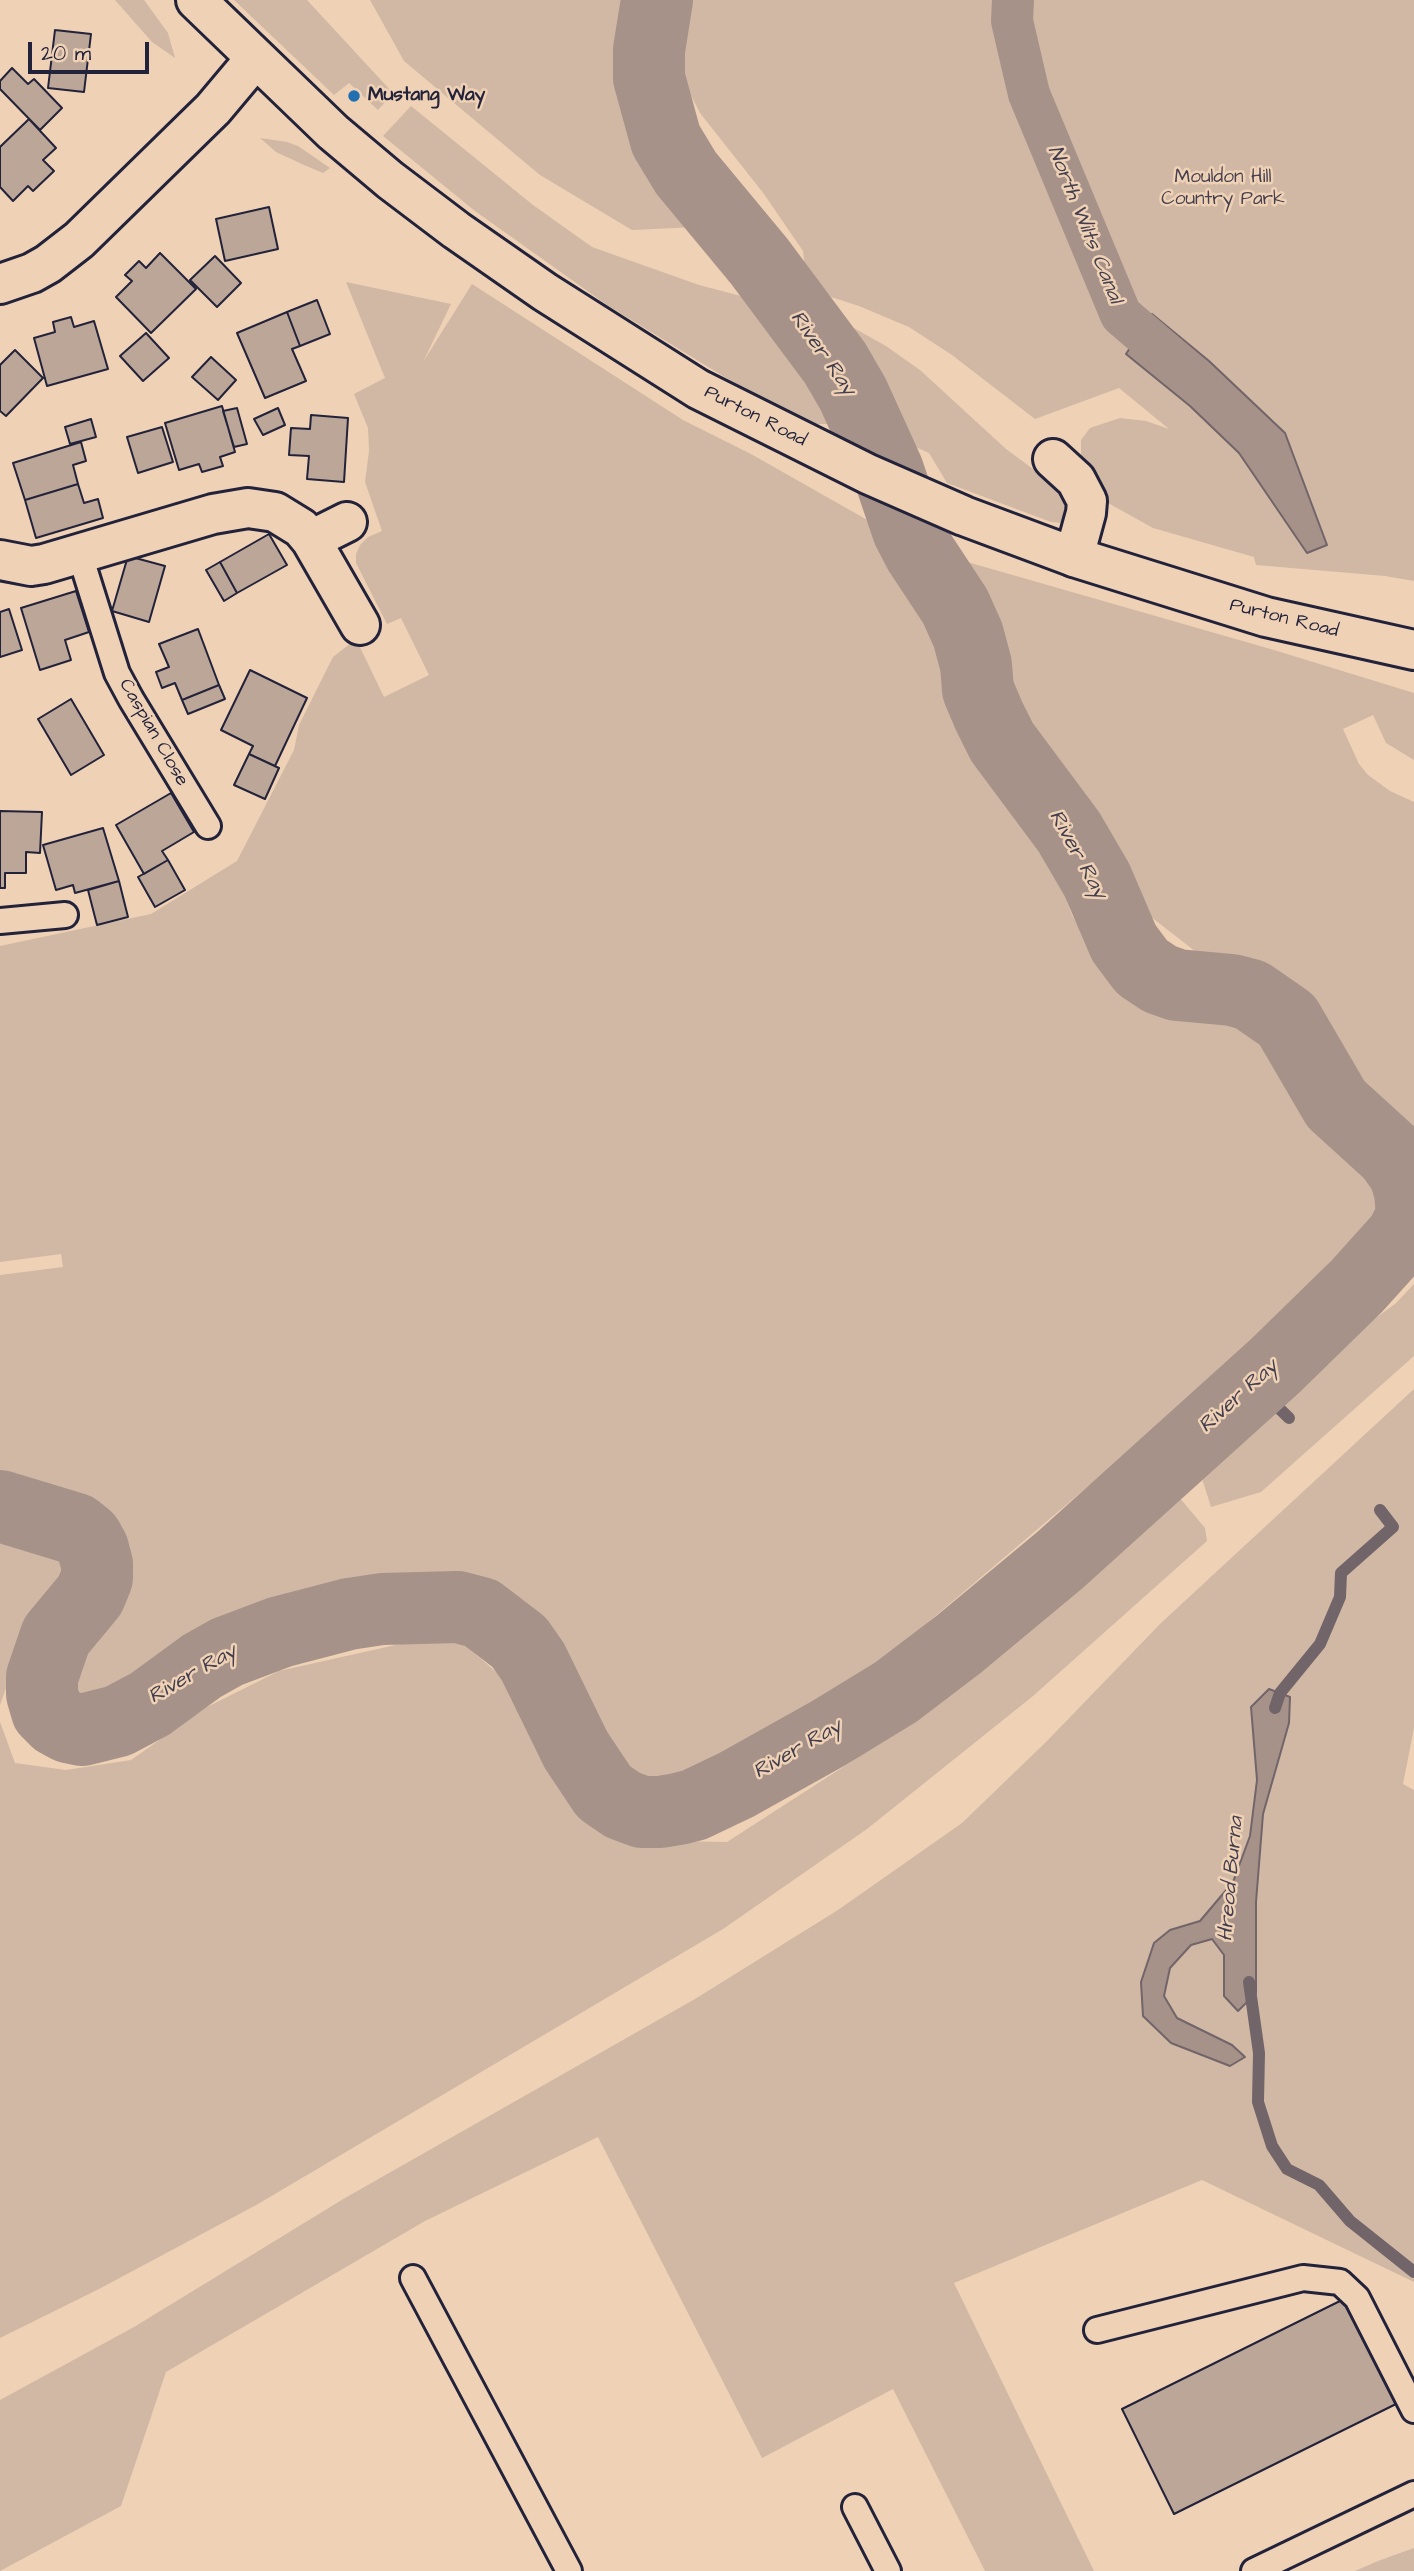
<!DOCTYPE html>
<style>
body{margin:0}
#map{position:relative;width:1414px;height:2571px;overflow:hidden;background:#efd1b5;font-family:"Architects Daughter",sans-serif}
canvas{display:block}
.scale{position:absolute;left:28px;top:42px;width:121px;height:32px;box-sizing:border-box;border:4px solid #22223b;border-top:0;padding-left:9px;font-size:21px;line-height:24px;white-space:nowrap;color:#22223b;-webkit-text-stroke:5px #efd1b5;paint-order:stroke}
</style>
<div id="map">
<canvas width="1414" height="2571"></canvas>
<div class="scale">20 m</div>
</div>
<script>
const ctx = document.querySelector('canvas').getContext('2d');
ctx.lineJoin = 'round';
function paint(path, color) { ctx.fillStyle = color; ctx.fill(path, 'evenodd'); }
const toPath = rows => new Path2D(rows.map(r => 'M' + r).join(''));
function stroke(path, color, width, dash) { ctx.strokeStyle = color; ctx.lineWidth = width; ctx.lineCap = dash ? 'butt' : 'round'; ctx.setLineDash(dash || []); ctx.stroke(path); }
function label(font, color, halo, rows, align = 'center') {
  ctx.font = font + ' "Architects Daughter",sans-serif'; ctx.lineWidth = 5; ctx.setLineDash([]); ctx.textBaseline = 'middle'; ctx.strokeStyle = halo; ctx.fillStyle = color; for (const [text, x, y, turn = 0] of rows) {
    ctx.save(); ctx.translate(x, y); ctx.rotate((+turn || 0) * Math.PI / 180); ctx.textAlign = isNaN(turn) ? turn : align; if (halo) ctx.strokeText(text, 0, 0); ctx.fillText(text, 0, 0); ctx.restore();
  }
}
paint(toPath([
 [115,0,144,0,168,33,175,58,152,42],
 [234,0,307,0,393,93,378,110,349,83,334,95],
 [370,0,655,0,667,101,696,227,632,230,540,175,404,61],
 [678,0,1414,0,1414,581,1385,576,1256,565,1254,557,1153,528,1108,503,1081,460,1081,440,1090,428,1120,418,1146,421,1169,429,1119,388,1035,419,952,355,909,327,859,306,803,288,806,276,803,251,764,194,700,113,676,66,675,20],
 [411,106,533,205,592,247,699,285,821,317,852,327,886,346,920,370,1006,449,1060,489,1069,498,1069,519,1063,523,1051,522,947,483,929,453,851,418,838,424,807,424,723,376,607,305,475,211,383,136],
 [260,138,287,142,298,146,330,168,323,173,304,165,276,152],
 [346,282,451,304,423,362,472,284,683,420,751,454,915,547,1274,650,1414,693,1414,760,1386,743,1373,715,1343,729,1359,764,1368,775,1390,791,1414,802,1414,1189,1356,1103,1303,996,1255,971,1200,955,1128,899,1092,838,1026,773,998,781,1044,834,1072,915,1098,961,1136,990,1202,1001,1259,1040,1306,1113,1349,1149,1386,1192,1389,1218,1353,1261,853,1686,673,1792,648,1787,624,1764,558,1645,511,1604,438,1585,314,1601,183,1652,92,1704,69,1687,67,1670,126,1579,120,1552,77,1501,0,1474,0,1275,63,1267,61,1254,0,1262,0,946,151,914,237,861,294,750,299,725,333,657,356,639,384,697,429,675,401,618,387,624,356,563,356,554,360,545,368,537,382,531,365,482,369,451,368,428,354,394,385,378],
 [1414,1284,1414,1356,1261,1492,1211,1507,1186,1428,1222,1385,1301,1372,1395,1304],
 [1414,1389,1414,1728,1403,1784,1414,1790,1414,2282,1202,2180,954,2283,1094,2571,985,2571,893,2389,762,2458,598,2137,425,2221,166,2372,121,2506,0,2571,0,2400,134,2327,345,2198,695,1999,838,1910,962,1823,1047,1741,1161,1623],
 [1270,1689,1290,1698,1289,1723,1263,1814,1256,1902,1224,1996,1224,1955,1212,1939,1191,1945,1170,1968,1164,1996,1177,2018,1232,2045,1245,2058,1143,2016,1170,1930,1200,1921,1233,1882,1250,1836,1257,1780,1251,1707],
 [1179,1497,1205,1528,1207,1541,1033,1696,867,1829,723,1929,258,2204,99,2289,0,2338,0,1722,15,1763,66,1770,131,1760,205,1708,279,1671,409,1642,463,1643,503,1678,565,1782,616,1840,727,1842,857,1758],
 [0,1532,62,1553,70,1578,29,1624,0,1705],
 [1414,2548,1414,2571,1355,2571,1378,2561]
]), '#d1b8a4');
const water = toPath([
 [1152,314,1209,361,1285,433,1327,545,1307,553,1239,453,1190,406,1126,354,1152,314],
 [1269,1689,1290,1697,1289,1723,1263,1814,1256,1902,1256,1993,1238,2011,1224,1996,1224,1955,1212,1939,1191,1945,1170,1968,1164,1996,1177,2018,1232,2045,1245,2057,1230,2066,1171,2043,1143,2016,1141,1982,1154,1943,1170,1930,1200,1921,1233,1882,1250,1836,1257,1780,1251,1707,1269,1689]
]);
paint(water, '#a69289');
stroke(water, '#71656a', 2);
stroke(toPath([
 [1255,1385,1289,1418],
 [1275,1708,1280,1693,1320,1644,1340,1597,1341,1573,1393,1527,1380,1510],
 [1249,1982,1259,2053,1258,2102,1272,2146,1287,2169,1319,2185,1350,2221,1414,2272]
]), '#71656a', 12);
stroke(toPath([
 [1013,0,1012,21,1029,94,1121,315,1185,370]
]), '#a69289', 42);
stroke(toPath([
 [0,1506,76,1529,87,1538,93,1549,97,1564,97,1578,90,1595,56,1636,42,1677,42,1694,47,1711,57,1721,68,1727,82,1730,118,1721,150,1704,202,1666,227,1652,280,1632,349,1614,382,1609,458,1607,481,1613,519,1642,533,1662,576,1750,604,1792,623,1805,642,1812,660,1812,678,1809,694,1805,736,1785,829,1733,896,1692,959,1644,1060,1560,1275,1366,1357,1286,1402,1236,1412,1215,1410,1192,1405,1174,1391,1154,1336,1104,1287,1020,1251,995,1232,990,1177,985,1160,979,1142,967,1124,943,1097,880,1069,832,1002,742,989,716,978,690,976,665,968,635,955,606,920,553,908,530,888,471,853,394,835,363,759,261,686,173,666,140,649,78,649,50,657,0]
]), '#a69289', 72);
const building = toPath([
 [55,30,91,34,84,92,48,88,55,30],
 [12,68,28,84,34,79,62,108,40,130,0,89,0,81,12,68],
 [29,119,56,148,43,160,54,171,33,191,28,186,13,201,0,187,0,147,29,119],
 [269,207,278,249,225,261,216,219,269,207],
 [160,253,196,289,151,333,116,297,132,281,125,275,139,261,146,268,160,253],
 [215,256,241,283,217,307,190,280,215,256],
 [317,300,330,334,300,346,287,312,317,300],
 [287,312,300,346,292,349,306,381,265,398,237,333,287,312],
 [71,317,74,327,94,321,108,369,47,386,34,338,55,332,53,322,71,317],
 [146,333,169,358,143,381,120,356,146,333],
 [15,350,43,378,6,416,0,411,0,365,15,350],
 [211,357,236,380,218,400,192,377,211,357],
 [222,406,235,452,220,457,223,466,202,472,199,464,179,470,165,423,222,406],
 [237,408,247,444,234,447,223,411,237,408],
 [278,408,285,425,263,435,254,419,278,408],
 [311,415,348,418,344,482,307,479,309,456,289,455,291,428,310,429,311,415],
 [91,419,96,437,70,444,65,427,91,419],
 [162,427,173,462,138,473,127,437,162,427],
 [81,442,86,461,73,465,78,484,25,500,13,463,81,442],
 [78,484,84,503,98,499,103,518,36,538,25,500,78,484],
 [269,534,287,565,237,593,220,562,269,534],
 [128,556,165,566,149,622,112,611,128,556],
 [220,562,237,593,224,601,206,570,220,562],
 [76,591,89,632,65,640,71,660,40,670,21,608,76,591],
 [9,609,22,650,0,657,0,612,9,609],
 [198,629,219,685,182,700,175,683,162,688,156,672,169,667,159,644,198,629],
 [250,670,307,698,275,766,249,754,253,746,221,730,250,670],
 [219,685,225,699,188,714,182,700,219,685],
 [71,699,104,755,71,775,38,719,71,699],
 [249,754,279,768,265,799,234,785,249,754],
 [171,793,194,832,162,851,168,860,144,874,116,825,171,793],
 [0,811,42,812,40,853,26,852,26,873,5,873,5,888,0,888,0,811],
 [103,828,119,881,75,893,73,885,56,890,43,845,103,828],
 [168,860,185,890,155,907,138,877,168,860],
 [119,881,128,917,97,925,88,890,119,881],
 [1344,2299,1396,2404,1174,2514,1122,2409,1344,2299]
]);
paint(building, '#bca697');
stroke(building, '#22223b', 2);
const service = toPath([
 [80,555,117,673,131,699,208,826],
 [0,921,65,915],
 [413,2278,569,2571],
 [1097,2330,1303,2278,1340,2282,1357,2298,1414,2410],
 [855,2507,888,2571],
 [1254,2571,1414,2494]
]);
const minor = toPath([
 [0,284,32,273,48,264,79,240,213,109,255,59],
 [1053,459,1076,480,1087,501,1086,513,1074,557],
 [311,540,347,522],
 [0,560,31,566,44,564,213,514,248,508,275,512,301,528,311,540,360,625]
]);
const secondary = toPath([
 [196,0,333,132,390,180,456,230,545,292,698,389,868,474,964,516,1074,557,1266,617,1414,650]
]);
stroke(service, '#22223b', 30);
stroke(minor, '#22223b', 44);
stroke(secondary, '#22223b', 44);
stroke(service, '#efd1b5', 24);
stroke(minor, '#efd1b5', 38);
stroke(secondary, '#efd1b5', 38);
for (const [x, y, r, color] of [
 [354,96,7,"#1f6fb2"]
]) { const dot = new Path2D(); dot.arc(x, y, r, 0, 2 * Math.PI); ctx.fillStyle = color; ctx.fill(dot); stroke(dot, '#efd1b5', 2.5); }
label('bold 19px', '#22223b', '#efd1b5', [
 ["Mustang Way",368,96]
], 'left');
label('19px', '#454050', '#efd1b5', [
 ["Mouldon Hill",1223,178],
 ["Country Park",1223,200]
]);
label('19px', '#22223b', '#efd1b5', [
 ["Purton Road",755,417,27],
 ["Purton Road",1284,619,14],
 ["Caspian Close",153,733,60]
]);
label('italic 21px', '#433e4e', '#efd1b5', [
 ["North Wilts Canal",1084,225,68],
 ["River Ray",822,354,55],
 ["River Ray",1077,855,61],
 ["River Ray",1239,1397,-42],
 ["River Ray",193,1675,-30],
 ["River Ray",798,1750,-30],
 ["Hreod Burna",1232,1879,-85]
]);
</script>
